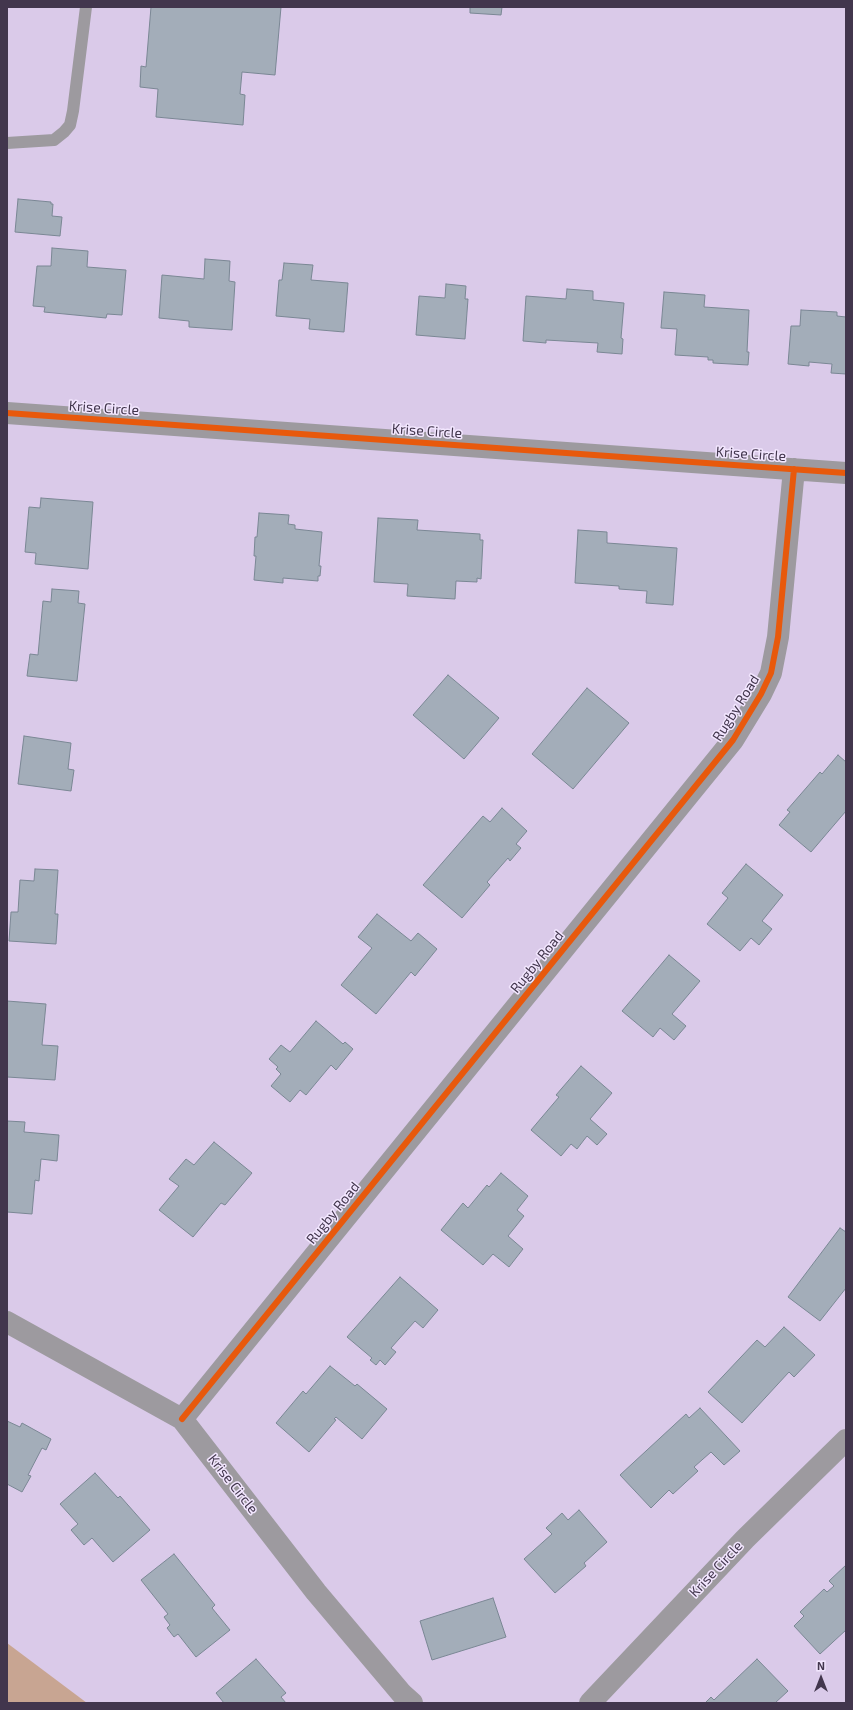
<!DOCTYPE html>
<style>
body{margin:0}
#map{position:relative;width:853px;height:1710px;overflow:hidden;background:#dacae9;font-family:"Exo 2",sans-serif}
canvas{display:block}
.frame{position:absolute;inset:0;border:8px solid #42364d;pointer-events:none}
.north{position:absolute;left:801px;top:1658px;width:40px;height:40px;-webkit-text-stroke:3px #f2e6fe;paint-order:stroke;rotate:0deg;font-size:11px;font-weight:700;line-height:16px;text-align:center;color:#42364d}
.north::after{content:'';display:block;margin:auto;width:14px;height:18px;background:#42364d;clip-path:polygon(50% 0,100% 100%,50% 72%,0 100%)}
</style>
<div id="map">
<canvas width="853" height="1710"></canvas>
<div class="frame"></div>
<div class="north">N</div>
</div>
<script>
const ctx = document.querySelector('canvas').getContext('2d');
ctx.lineJoin = 'round';
function paint(path, color) { ctx.fillStyle = color; ctx.fill(path, 'evenodd'); }
const toPath = rows => new Path2D(rows.map(r => 'M' + r).join(''));
function stroke(path, color, width, dash) { ctx.strokeStyle = color; ctx.lineWidth = width; ctx.lineCap = dash ? 'butt' : 'round'; ctx.setLineDash(dash || []); ctx.stroke(path); }
function label(font, color, halo, rows, align = 'center') {
  ctx.font = font + ' "Exo 2",sans-serif'; ctx.lineWidth = 3; ctx.setLineDash([]); ctx.textBaseline = 'middle'; ctx.strokeStyle = halo; ctx.fillStyle = color; for (const [text, x, y, turn = 0] of rows) {
    ctx.save(); ctx.translate(x, y); ctx.rotate((+turn || 0) * Math.PI / 180); ctx.textAlign = isNaN(turn) ? turn : align; if (halo) ctx.strokeText(text, 0, 0); ctx.fillText(text, 0, 0); ctx.restore();
  }
}
paint(toPath([
 [7,1643,87,1703,7,1703]
]), '#c8a592');
const building = toPath([
 [151,7,281,7,275,75,242,72,240,94,245,95,243,125,156,117,158,89,140,87,141,66,146,67,151,7],
 [470,7,502,7,501,15,470,13,470,7],
 [18,199,51,202,51,204,53,204,52,216,62,217,60,236,15,232,18,199],
 [52,248,88,251,87,267,126,270,122,315,107,314,106,318,44,312,45,307,33,306,37,266,51,266,52,248],
 [205,259,230,261,229,281,235,282,232,330,189,327,189,321,159,318,162,275,204,279,205,259],
 [284,263,313,265,311,280,348,283,344,332,309,329,310,319,276,316,279,280,282,280,284,263],
 [446,284,466,286,465,299,468,299,465,339,416,335,419,296,445,298,446,284],
 [567,289,593,291,593,300,624,303,621,338,623,339,622,354,597,352,598,343,546,340,546,343,523,341,526,296,566,299,567,289],
 [664,292,705,295,704,307,749,310,747,352,749,352,748,365,713,363,713,360,708,360,708,357,675,355,677,329,661,328,664,292],
 [801,310,837,312,837,316,846,317,846,374,831,373,832,364,809,362,809,366,788,364,791,326,800,326,801,310],
 [41,498,93,502,88,569,35,564,36,553,25,552,29,507,40,508,41,498],
 [259,513,289,515,288,524,295,525,295,529,322,532,319,566,321,566,320,576,318,576,318,581,283,578,283,583,254,580,256,556,254,556,255,537,257,537,259,513],
 [378,518,418,520,417,530,480,534,480,540,483,540,481,579,477,578,477,582,456,581,455,599,407,596,408,584,374,582,378,518],
 [578,530,607,532,607,543,677,548,673,605,646,603,647,591,619,589,619,586,575,583,578,530],
 [52,589,79,591,78,603,85,604,77,681,27,676,30,654,38,655,43,601,51,602,52,589],
 [448,675,499,718,464,759,413,715,448,675],
 [587,688,629,723,573,789,532,754,587,688],
 [24,736,71,743,68,769,74,770,71,791,18,784,24,736],
 [838,755,846,762,846,811,811,852,779,825,790,812,787,810,820,772,822,774,838,755],
 [502,808,527,831,516,844,521,848,510,861,508,858,487,882,490,885,462,918,423,885,483,816,490,822,502,808],
 [746,864,783,895,762,921,772,929,759,945,751,938,740,951,707,924,728,898,722,893,746,864],
 [35,869,58,870,55,914,58,914,56,944,9,941,11,912,18,912,20,880,34,881,35,869],
 [377,914,411,941,418,933,437,949,415,976,411,972,376,1014,341,985,372,948,358,937,377,914],
 [669,955,700,981,672,1014,686,1026,674,1040,660,1028,653,1037,622,1011,669,955],
 [7,1001,46,1004,42,1045,58,1046,55,1080,7,1077,7,1001],
 [316,1021,343,1044,345,1042,353,1049,336,1070,331,1065,306,1095,300,1090,290,1102,271,1086,281,1074,276,1069,278,1067,269,1059,281,1045,290,1052,316,1021],
 [581,1066,612,1093,590,1119,607,1134,597,1145,587,1136,577,1149,571,1144,561,1156,531,1130,559,1097,556,1095,581,1066],
 [7,1121,25,1122,24,1132,59,1135,57,1161,41,1159,39,1181,35,1180,32,1214,7,1212,7,1121],
 [214,1142,252,1173,225,1205,221,1203,193,1237,159,1210,179,1186,169,1179,186,1159,194,1165,214,1142],
 [501,1173,528,1196,517,1210,524,1216,508,1236,523,1249,509,1267,493,1254,483,1265,441,1230,463,1203,468,1208,487,1185,489,1187,501,1173],
 [840,1228,846,1232,846,1288,820,1321,788,1297,840,1228],
 [400,1277,438,1310,423,1328,415,1321,391,1348,396,1352,385,1365,380,1360,376,1365,370,1360,372,1358,347,1337,400,1277],
 [784,1327,815,1355,794,1377,789,1372,742,1423,708,1392,757,1340,765,1347,784,1327],
 [330,1366,355,1386,357,1384,387,1409,362,1439,336,1417,334,1419,336,1420,309,1452,276,1423,303,1391,306,1394,330,1366],
 [700,1408,740,1451,724,1465,711,1452,694,1467,698,1471,673,1494,669,1490,651,1508,620,1475,686,1414,689,1418,700,1408],
 [7,1421,20,1427,22,1423,51,1439,46,1450,42,1448,28,1475,31,1476,22,1492,7,1484,7,1421],
 [95,1473,118,1498,120,1496,150,1530,113,1562,92,1538,84,1545,71,1530,78,1524,60,1504,95,1473],
 [579,1510,607,1542,584,1563,586,1566,555,1593,524,1559,552,1534,546,1528,562,1513,568,1520,579,1510],
 [174,1554,215,1605,212,1608,230,1630,196,1657,178,1634,174,1637,167,1628,170,1625,164,1617,168,1614,141,1580,174,1554],
 [846,1565,846,1630,820,1654,794,1626,804,1616,800,1612,824,1589,827,1592,834,1586,829,1581,846,1565],
 [493,1598,506,1637,432,1660,420,1621,493,1598],
 [256,1659,286,1693,281,1697,286,1703,224,1703,216,1693,256,1659],
 [757,1659,788,1691,775,1703,705,1703,711,1697,714,1700,757,1659]
]);
paint(building, '#a3adb9');
stroke(building, '#7a8794', 1);
stroke(toPath([
 [7,143,54,140,64,132,70,125,73,111,86,7]
]), '#9d9a9f', 12);
stroke(toPath([
 [7,413,846,473],
 [7,1322,182,1419,316,1592,402,1694,412,1703],
 [182,1419,733,740,761,694,771,673,778,637,794,469],
 [590,1703,745,1539,846,1440]
]), '#9d9a9f', 22);
stroke(toPath([
 [7,413,846,473],
 [182,1419,733,740,761,694,771,673,778,637,794,469]
]), '#e8590c', 6);
label('14px', '#42364d', '#f2e6fe', [
 ["Krise Circle",104,408,4],
 ["Krise Circle",427,431,4],
 ["Krise Circle",751,454,4],
 ["Rugby Road",736,708,-58],
 ["Rugby Road",537,962,-51],
 ["Rugby Road",333,1213,-51],
 ["Krise Circle",233,1484,52],
 ["Krise Circle",716,1569,-47]
]);
</script>
